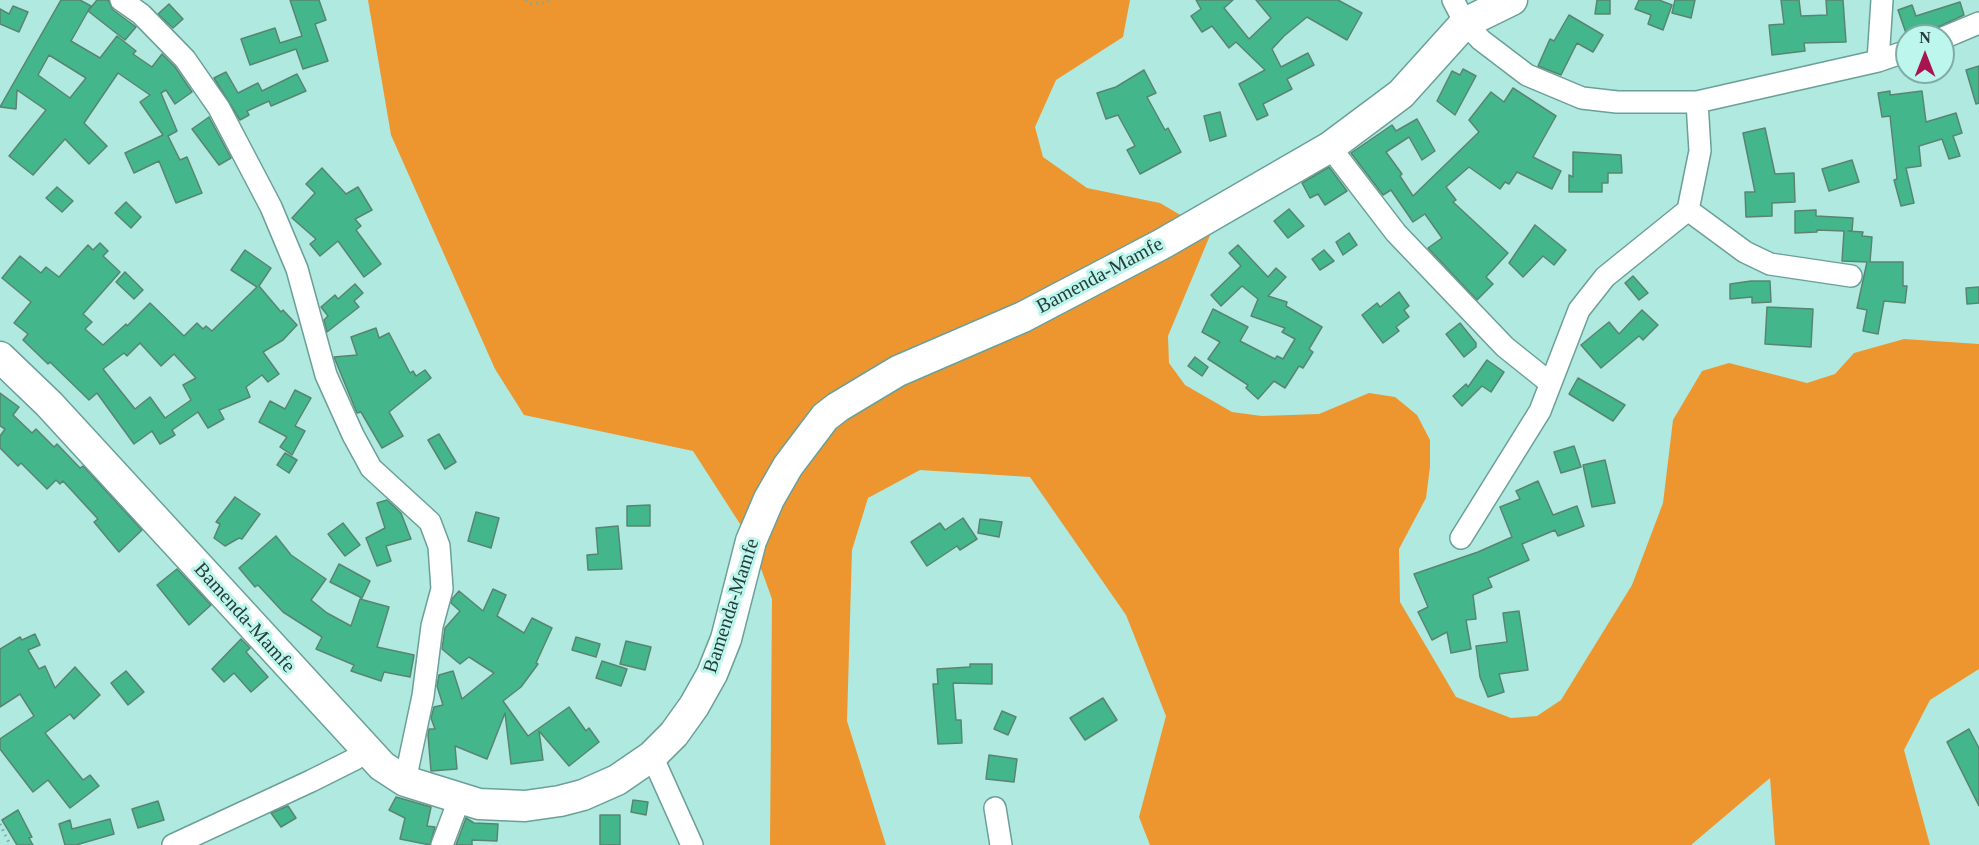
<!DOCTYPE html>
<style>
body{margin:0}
#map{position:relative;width:1979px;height:845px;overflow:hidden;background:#b0e9e0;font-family:Georgia,serif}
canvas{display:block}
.north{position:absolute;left:1895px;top:24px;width:60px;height:60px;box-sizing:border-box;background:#bdf6ed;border:2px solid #81aca5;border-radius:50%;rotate:0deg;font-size:16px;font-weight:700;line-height:24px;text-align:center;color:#263c39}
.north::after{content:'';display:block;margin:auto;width:21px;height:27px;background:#a7144f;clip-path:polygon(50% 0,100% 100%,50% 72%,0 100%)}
</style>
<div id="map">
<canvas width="1979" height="845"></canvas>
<div class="north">N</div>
</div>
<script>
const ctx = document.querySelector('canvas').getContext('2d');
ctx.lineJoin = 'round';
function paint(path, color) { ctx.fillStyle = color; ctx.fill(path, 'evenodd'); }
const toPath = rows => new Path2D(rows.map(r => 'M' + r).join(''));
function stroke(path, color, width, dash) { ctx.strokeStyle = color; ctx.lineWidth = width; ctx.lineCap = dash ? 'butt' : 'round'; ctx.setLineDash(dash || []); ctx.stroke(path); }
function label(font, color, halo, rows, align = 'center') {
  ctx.font = font + ' Georgia,serif'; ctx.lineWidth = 6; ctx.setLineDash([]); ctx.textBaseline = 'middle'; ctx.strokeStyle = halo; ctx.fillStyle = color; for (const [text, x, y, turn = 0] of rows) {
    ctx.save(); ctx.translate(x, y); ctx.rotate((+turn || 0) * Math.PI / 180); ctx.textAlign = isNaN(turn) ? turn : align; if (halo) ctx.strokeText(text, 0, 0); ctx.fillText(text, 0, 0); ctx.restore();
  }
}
paint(toPath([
 [368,0,1130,0,1123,37,1056,80,1035,127,1043,157,1087,188,1160,203,1211,233,1168,336,1169,363,1185,385,1232,412,1262,416,1319,414,1369,393,1395,397,1417,415,1430,440,1430,467,1426,498,1399,549,1400,602,1456,697,1511,718,1537,716,1561,700,1632,585,1663,503,1673,420,1702,371,1729,363,1807,383,1835,374,1854,353,1904,339,1979,344,1979,669,1930,700,1904,750,1930,845,1775,845,1770,778,1691,845,1150,845,1139,817,1166,716,1126,615,1030,477,920,470,868,498,852,550,847,721,886,845,770,845,772,599,751,541,693,451,524,415,495,369,391,135]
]), '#ed9630');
const building = toPath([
 [61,0,80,0,91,6,88,11,97,0,108,0,113,10,136,27,125,40,88,11,71,41,100,58,117,36,136,51,133,54,152,67,162,54,175,67,192,92,175,104,166,90,161,93,177,131,168,136,180,160,187,157,202,193,176,203,159,161,134,173,125,153,163,135,140,102,150,95,118,73,84,123,107,146,89,164,65,139,33,175,9,156,46,110,17,90,16,109,0,107,61,0],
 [49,55,86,78,70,98,38,75,49,55],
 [290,0,319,0,326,20,315,24,328,61,303,69,296,49,250,65,241,39,275,28,280,43,302,36,290,0],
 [1196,0,1233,0,1224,8,1249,39,1271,18,1256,0,1338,0,1362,13,1347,40,1307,17,1284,36,1272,49,1281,67,1308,53,1314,65,1287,79,1292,89,1263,104,1268,115,1257,120,1239,84,1265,70,1236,42,1229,48,1212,26,1202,32,1191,16,1201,9,1196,0],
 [1597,0,1610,0,1610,14,1595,14,1597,0],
 [1639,0,1659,0,1672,5,1663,30,1648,24,1651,15,1635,9,1639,0],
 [1675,0,1695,0,1691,18,1672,13,1675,0],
 [1781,0,1799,0,1801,16,1827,15,1826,0,1843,0,1846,42,1804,43,1805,51,1772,55,1769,25,1784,24,1781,0],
 [1960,2,1964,15,1938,27,1930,36,1907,36,1898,10,1912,5,1916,16,1960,2],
 [169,4,183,19,173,28,158,14,169,4],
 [13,6,28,12,19,32,0,24,0,9,9,14,13,6],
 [1569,15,1603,35,1593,52,1577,43,1561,75,1538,66,1550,39,1554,41,1569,15],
 [1979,66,1979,103,1976,104,1966,70,1979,66],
 [1463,69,1476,76,1455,115,1437,101,1452,71,1460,75,1463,69],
 [1144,70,1156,93,1147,97,1165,130,1168,128,1181,152,1140,174,1127,150,1135,146,1118,115,1106,119,1097,93,1116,87,1144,70],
 [226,72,238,93,258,83,262,91,297,74,306,91,271,106,269,101,247,111,249,115,240,120,214,78,226,72],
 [1513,88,1556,116,1533,157,1561,171,1552,189,1517,172,1509,184,1505,182,1500,189,1469,167,1446,187,1456,200,1453,202,1508,253,1486,277,1493,284,1477,300,1428,248,1442,238,1425,214,1413,222,1391,190,1383,195,1351,153,1392,125,1396,131,1417,119,1435,151,1422,160,1409,137,1386,152,1402,174,1400,176,1413,196,1479,132,1469,120,1491,92,1504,102,1513,88],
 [1890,91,1890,95,1922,91,1926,122,1956,113,1962,133,1953,136,1960,156,1949,159,1942,139,1919,146,1921,166,1906,168,1914,203,1901,206,1894,180,1897,179,1890,116,1882,117,1878,93,1890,91],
 [1220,112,1226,136,1210,141,1204,116,1220,112],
 [209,117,231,158,219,165,192,129,209,117],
 [1765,128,1775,174,1794,173,1795,202,1772,203,1772,216,1746,217,1745,192,1755,192,1743,133,1765,128],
 [1573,152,1621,155,1622,173,1608,173,1608,183,1602,183,1602,192,1569,192,1569,175,1573,177,1573,152],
 [1852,160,1859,182,1829,191,1822,169,1852,160],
 [1329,167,1347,191,1325,205,1318,194,1310,198,1302,183,1329,167],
 [322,168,346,194,358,187,372,210,355,219,361,226,356,230,381,264,364,277,338,241,320,256,310,244,316,239,292,218,315,193,306,184,322,168],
 [57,187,73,201,62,212,46,198,57,187],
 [126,202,141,217,131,228,115,213,126,202],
 [1289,209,1304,226,1288,238,1274,221,1289,209],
 [1816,210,1816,216,1853,218,1852,231,1848,231,1863,232,1862,236,1872,237,1870,262,1903,262,1903,286,1907,286,1905,303,1884,301,1878,334,1863,331,1867,310,1857,308,1867,262,1842,261,1844,231,1817,230,1817,232,1795,233,1795,211,1816,210],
 [1535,225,1566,250,1554,265,1543,256,1523,277,1509,263,1535,225],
 [1349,233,1357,245,1343,255,1336,242,1349,233],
 [100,243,108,251,103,256,120,272,83,314,92,322,85,329,103,345,126,324,127,326,150,303,184,336,197,323,203,329,206,326,212,331,257,287,231,270,245,250,271,268,259,286,281,312,283,310,297,325,283,340,263,352,279,374,268,382,262,375,246,387,250,397,219,410,224,419,208,428,198,412,172,430,175,435,160,444,152,431,134,444,97,393,89,400,50,362,48,364,23,340,28,334,14,323,31,302,2,278,20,256,41,273,46,267,59,277,88,245,93,250,100,243],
 [140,343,161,366,174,354,196,378,183,385,191,400,165,418,150,397,135,409,103,369,124,353,127,356,140,343],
 [1238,245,1268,277,1276,268,1286,277,1268,296,1287,302,1286,306,1322,327,1309,349,1313,352,1303,368,1299,366,1285,388,1274,381,1258,399,1246,388,1248,385,1208,359,1220,342,1202,332,1213,309,1248,327,1240,341,1275,359,1277,356,1283,359,1295,339,1282,332,1285,328,1251,316,1258,299,1242,286,1221,306,1211,295,1241,266,1229,253,1238,245],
 [1324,250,1334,261,1320,270,1312,259,1324,250],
 [125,272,143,290,134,299,116,282,125,272],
 [1633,276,1648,293,1639,300,1625,283,1633,276],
 [1751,281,1770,281,1771,302,1752,303,1752,297,1730,299,1730,284,1751,281],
 [355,284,363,293,354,301,359,307,327,332,324,320,328,316,321,307,335,295,338,299,355,284],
 [1979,287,1979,303,1967,304,1966,288,1979,287],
 [1399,292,1409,306,1404,310,1409,317,1396,327,1399,331,1383,343,1362,315,1377,303,1380,307,1399,292],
 [1767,307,1813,309,1811,347,1765,344,1767,307],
 [1642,310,1658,325,1643,340,1639,336,1601,368,1581,345,1609,322,1619,334,1642,310],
 [1460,323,1476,343,1476,347,1464,357,1446,334,1460,323],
 [376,328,379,338,389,333,410,373,413,371,416,376,425,370,431,378,389,412,403,436,382,448,361,412,357,413,334,357,357,355,351,337,376,328],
 [1195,357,1208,367,1202,376,1188,366,1195,357],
 [1487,360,1504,372,1491,392,1482,386,1462,406,1453,396,1466,384,1468,387,1487,360],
 [1578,378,1625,405,1613,421,1569,394,1578,378],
 [295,390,311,398,295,426,305,431,292,455,280,447,287,437,259,422,270,401,285,409,295,390],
 [0,393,19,407,13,415,32,433,36,429,54,447,57,444,80,468,83,466,142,530,119,552,94,522,98,519,63,481,60,484,56,480,47,489,21,463,18,466,0,448,0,436,5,429,0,426,0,393],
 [439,434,456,462,445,469,428,440,439,434],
 [1574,446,1581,467,1561,473,1554,452,1574,446],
 [285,453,297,460,289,473,277,465,285,453],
 [1605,460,1615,503,1592,507,1583,465,1605,460],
 [1538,481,1553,515,1577,506,1584,526,1558,536,1555,530,1522,544,1529,560,1488,578,1492,587,1473,595,1476,619,1466,620,1471,649,1451,653,1447,632,1432,640,1418,612,1428,607,1414,574,1478,552,1512,537,1500,507,1520,499,1516,491,1538,481],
 [235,497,260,514,242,539,239,538,225,546,214,538,220,524,216,522,235,497],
 [387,500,401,513,411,539,386,546,391,561,377,566,366,538,385,528,377,503,387,500],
 [650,505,650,526,627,526,627,506,650,505],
 [476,512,499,518,491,548,468,541,476,512],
 [963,518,977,539,960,550,957,546,927,566,911,542,940,523,945,530,963,518],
 [980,519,1002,522,999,537,978,533,980,519],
 [343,523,360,545,345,556,328,534,343,523],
 [618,526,622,569,588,570,587,555,598,554,596,528,618,526],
 [276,536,291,555,326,579,311,600,327,613,351,626,360,599,389,607,377,647,414,655,410,677,384,672,381,681,351,671,354,665,316,649,322,637,283,612,258,585,255,587,239,568,276,536],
 [339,564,370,581,362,598,330,582,339,564],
 [177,569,211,605,189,625,157,585,177,569],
 [493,589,506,595,497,616,524,633,532,618,552,628,536,663,538,664,521,687,503,701,528,736,569,707,586,731,589,728,599,742,569,766,539,731,543,760,511,764,505,713,487,759,455,746,457,769,431,771,428,735,429,729,435,729,431,718,434,707,443,705,437,686,439,675,453,671,462,699,494,673,469,657,460,664,442,649,445,628,460,611,451,603,452,599,459,591,483,611,493,589],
 [1519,611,1528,670,1499,674,1504,692,1488,697,1480,677,1476,646,1507,642,1503,613,1519,611],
 [35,634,40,645,28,650,39,669,45,666,55,688,75,667,100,695,74,719,70,714,45,733,83,780,90,775,99,786,70,808,48,780,33,792,0,749,0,739,34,716,20,694,0,707,0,649,20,637,22,640,35,634],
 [576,637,600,644,596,657,572,650,576,637],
 [241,639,250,648,246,652,268,677,251,692,234,673,224,682,212,669,241,639],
 [626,641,651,647,645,670,620,664,626,641],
 [602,661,627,669,621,686,596,678,602,661],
 [970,664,992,664,992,684,953,683,956,720,961,720,962,743,938,744,933,684,938,684,937,669,970,667,970,664],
 [126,671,144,692,128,705,111,683,126,671],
 [1103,698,1117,720,1085,740,1070,718,1103,698],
 [1002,711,1016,717,1008,735,994,729,1002,711],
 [1969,729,1979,748,1979,806,1947,742,1969,729],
 [989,755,1017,759,1014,782,986,779,989,755],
 [396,797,431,807,427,826,435,827,430,845,400,839,405,818,389,810,396,797],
 [633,800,648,802,646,815,631,812,633,800],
 [158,801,164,820,138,828,132,809,158,801],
 [288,806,296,818,281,827,271,813,288,806],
 [18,810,32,837,29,838,33,845,17,845,2,820,18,810],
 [600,815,620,815,620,845,600,845,600,815],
 [466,818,474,823,498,824,497,841,472,840,472,845,456,845,466,818],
 [110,819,114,834,76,845,65,845,59,824,70,820,72,829,110,819]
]);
paint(building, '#44b68b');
stroke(building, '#588571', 1.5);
const minor = toPath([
 [121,0,141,14,185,59,219,108,271,207,297,269,326,375,353,435,371,468,430,522,439,546,442,589,432,626,423,696,405,781],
 [1453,0,1465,23,1481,40,1527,75,1582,98,1617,102,1697,102,1878,61,1907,51],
 [1943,38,1979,23],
 [1878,61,1882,0],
 [1330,147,1396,233,1505,347,1550,383],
 [1688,210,1745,252,1770,264,1851,276],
 [1461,538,1540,411,1579,310,1605,277,1688,210,1700,151,1697,102],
 [652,756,692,845],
 [995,808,1001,845],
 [173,845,311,781,355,759,365,751],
 [442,845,459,800]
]);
const highway = toPath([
 [0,357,49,404,382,766,405,781,479,804,525,806,560,801,583,795,617,780,652,756,674,734,694,706,712,674,726,639,751,541,769,499,788,466,825,417,838,407,898,371,1023,317,1162,244,1330,147,1401,94,1465,23,1512,0]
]);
stroke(minor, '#6aa098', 24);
stroke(highway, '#6aa098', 33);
stroke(toPath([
 [526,0,530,4,545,3,549,0],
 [0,824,10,845]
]), '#7da9a3', 3, [1.5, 4.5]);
stroke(minor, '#fff', 21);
stroke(highway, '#fff', 30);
label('20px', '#263c39', '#bdf6ed', [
 ["Bamenda-Mamfe",1100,276,-28],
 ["Bamenda-Mamfe",732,606,-72],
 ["Bamenda-Mamfe",244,618,48]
]);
</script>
